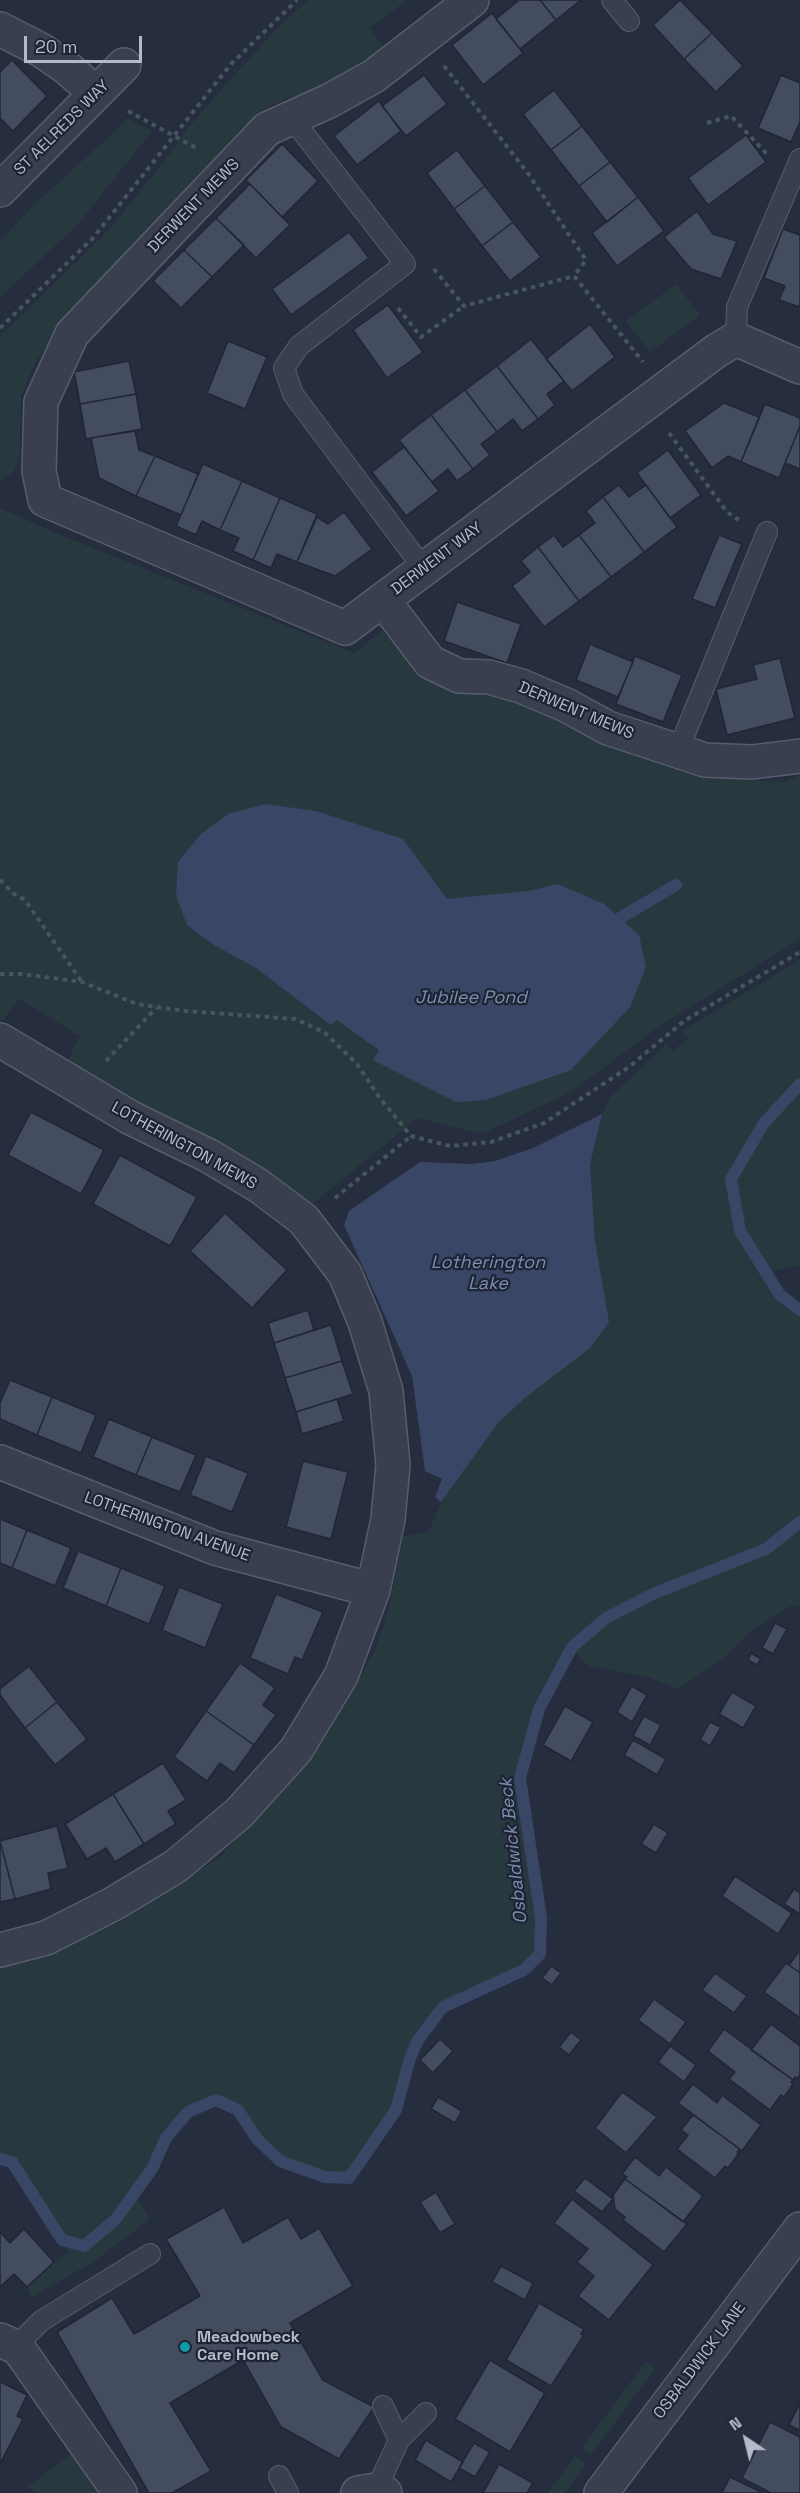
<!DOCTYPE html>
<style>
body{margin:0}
#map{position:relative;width:800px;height:2493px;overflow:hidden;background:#252d3e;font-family:"Space Grotesk",sans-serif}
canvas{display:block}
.north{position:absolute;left:716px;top:2409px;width:60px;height:60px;-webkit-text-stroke:4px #1e2433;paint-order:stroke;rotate:325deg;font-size:16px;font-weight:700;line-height:24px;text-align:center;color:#b5bac9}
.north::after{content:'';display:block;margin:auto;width:21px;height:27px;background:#b5bac9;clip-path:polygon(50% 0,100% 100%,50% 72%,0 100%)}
.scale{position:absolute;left:24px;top:36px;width:118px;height:27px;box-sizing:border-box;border:3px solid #b5bac9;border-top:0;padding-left:8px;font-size:18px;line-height:21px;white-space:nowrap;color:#b5bac9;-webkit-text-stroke:4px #1e2433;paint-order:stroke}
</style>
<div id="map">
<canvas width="800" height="2493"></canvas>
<div class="north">N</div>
<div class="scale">20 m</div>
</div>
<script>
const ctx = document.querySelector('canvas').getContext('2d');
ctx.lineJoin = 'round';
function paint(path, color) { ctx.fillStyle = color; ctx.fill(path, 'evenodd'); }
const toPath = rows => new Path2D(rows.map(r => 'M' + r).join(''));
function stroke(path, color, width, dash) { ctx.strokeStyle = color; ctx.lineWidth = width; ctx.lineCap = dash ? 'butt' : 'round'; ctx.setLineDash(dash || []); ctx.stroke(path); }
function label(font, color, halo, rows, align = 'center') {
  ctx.font = font + ' "Space Grotesk",sans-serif'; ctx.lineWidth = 4.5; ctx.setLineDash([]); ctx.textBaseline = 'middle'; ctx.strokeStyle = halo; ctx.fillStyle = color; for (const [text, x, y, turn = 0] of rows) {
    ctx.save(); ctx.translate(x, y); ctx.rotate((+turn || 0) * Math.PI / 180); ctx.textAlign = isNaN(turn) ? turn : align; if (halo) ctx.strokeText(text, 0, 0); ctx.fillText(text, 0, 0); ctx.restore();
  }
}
paint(toPath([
 [309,0,407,0,370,28,385,50,323,91,288,98,264,109,238,132,221,153,213,168,132,245,84,296,36,361,21,396,20,456,14,472,0,481,0,336,107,232,169,155,187,129,226,84,285,20],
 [128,119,152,131,81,221,0,298,0,241,34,205],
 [676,284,700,315,650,352,626,321],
 [0,508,58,534,354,653,382,631,429,679,450,691,496,690,685,764,743,780,785,782,800,775,800,939,663,1024,571,1092,482,1134,418,1118,307,1208,258,1168,172,1118,150,1110,66,1064,80,1036,19,999,0,1024],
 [800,960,800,1265,766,1273,780,1295,800,1310,800,1522,766,1549,655,1593,607,1618,572,1648,539,1709,520,1778,541,1918,540,1954,524,1970,443,2007,418,2040,410,2058,396,2110,349,2178,325,2177,280,2161,257,2139,238,2110,216,2100,188,2113,166,2138,152,2169,135,2194,150,2219,95,2261,32,2297,27,2287,69,2251,12,2162,0,2159,0,1961,35,1955,117,1924,222,1855,323,1741,375,1650,388,1613,403,1536,429,1532,441,1502,498,1423,526,1397,595,1241,590,1165,602,1114,610,1097,667,1044,672,1051,688,1039,682,1031],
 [800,1524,800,1606,791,1606,752,1630,719,1662,678,1689,648,1677,588,1666,574,1650,607,1621,655,1596,766,1551],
 [646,2361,656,2368,591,2455,581,2449],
 [72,2453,97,2493,41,2493,27,2487],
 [575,2456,587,2463,565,2493,548,2493]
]), '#27393f');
paint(toPath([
 [265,804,316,811,403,839,447,899,528,891,558,884,604,904,639,935,646,967,630,1007,571,1070,486,1100,456,1102,373,1060,379,1050,337,1020,331,1025,256,968,214,945,187,925,176,895,178,862,201,834,228,814],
 [602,1114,590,1165,595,1241,609,1322,590,1348,526,1397,498,1423,441,1502,435,1497,442,1479,425,1471,412,1376,344,1225,349,1211,420,1162,471,1164,495,1161,533,1148]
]), '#394665');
stroke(toPath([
 [620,918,676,885],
 [800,1084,764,1123,731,1179,740,1231,780,1295,800,1310],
 [0,2159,12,2162,62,2240,84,2246,115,2220,152,2169,166,2138,188,2112,216,2100,238,2110,257,2139,280,2161,325,2177,349,2178,396,2110,410,2058,418,2040,443,2007,524,1970,540,1954,541,1918,520,1778,539,1709,572,1647,606,1618,655,1593,766,1549,800,1522]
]), '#394665', 12);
const building = toPath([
 [519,0,540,0,556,20,520,49,496,19,519,0],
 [540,0,581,0,556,20,540,0],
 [680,0,712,33,684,59,653,25,680,0],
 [492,13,523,53,483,85,452,45,492,13],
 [712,33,743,66,716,92,684,59,712,33],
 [12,60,47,96,13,131,0,118,0,72,12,60],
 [424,75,447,104,406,136,382,106,424,75],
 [781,75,800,83,800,122,791,142,758,128,781,75],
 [554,90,582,126,551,150,523,114,554,90],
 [379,101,401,131,357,165,334,136,379,101],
 [582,126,610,162,579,186,551,150,582,126],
 [746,135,766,162,708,205,688,178,746,135],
 [282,144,318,181,282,217,246,180,282,144],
 [457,150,485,186,454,209,427,173,457,150],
 [610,162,638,197,607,222,579,186,610,162],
 [250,184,290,225,256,258,216,218,250,184],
 [485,186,513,222,482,246,454,209,485,186],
 [638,197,664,231,617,266,592,233,638,197],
 [697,211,713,234,737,241,721,279,691,269,664,237,697,211],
 [216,218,244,245,212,277,184,250,216,218],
 [513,222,541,257,510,281,482,246,513,222],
 [783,229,800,235,800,307,779,300,785,286,764,278,783,229],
 [349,232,369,258,291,315,272,289,349,232],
 [184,250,212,277,181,308,153,281,184,250],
 [388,305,423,352,387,378,353,330,388,305],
 [590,324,615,357,572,391,546,359,590,324],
 [531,339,564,381,547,394,555,405,538,419,497,366,531,339],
 [228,341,267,357,245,409,207,393,228,341],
 [129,361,136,394,80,404,74,372,129,361],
 [497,366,538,419,522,431,513,419,497,432,465,390,497,366],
 [465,390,497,432,481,444,490,455,473,469,431,415,465,390],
 [136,394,142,429,86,439,80,404,136,394],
 [724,403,759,417,741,462,728,456,712,468,685,431,724,403],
 [765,404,800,418,800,426,779,478,741,462,765,404],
 [431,415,473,469,457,481,448,469,432,482,399,440,431,415],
 [800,426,800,469,785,463,800,426],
 [135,431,139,450,155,456,136,496,99,478,91,438,135,431],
 [404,447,439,491,406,516,372,472,404,447],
 [668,450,701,495,670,518,637,473,668,450],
 [155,456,198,474,181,515,136,496,155,456],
 [203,464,242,481,220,530,202,521,196,535,176,526,203,464],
 [242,481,280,498,253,560,233,551,239,538,220,530,242,481],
 [619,485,629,497,646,485,677,527,644,552,603,497,619,485],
 [603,497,644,552,611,577,579,535,595,523,586,511,603,497],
 [280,498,317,514,297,562,277,554,271,568,253,560,280,498],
 [344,512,372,549,335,576,297,562,317,517,328,524,344,512],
 [554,535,563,547,579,535,611,577,579,601,538,547,554,535],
 [719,535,742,544,715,608,692,599,719,535],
 [538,547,579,601,544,627,512,586,530,572,521,561,538,547],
 [457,602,521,624,507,663,444,641,457,602],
 [590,644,633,662,618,697,576,680,590,644],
 [635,656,682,675,663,722,616,704,635,656],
 [780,658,795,718,727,735,716,689,757,679,753,665,780,658],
 [31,1112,104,1150,81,1194,8,1155,31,1112],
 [120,1155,197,1197,170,1246,93,1204,120,1155],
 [225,1213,287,1270,252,1308,190,1251,225,1213],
 [308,1310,314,1330,274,1343,268,1323,308,1310],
 [331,1325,342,1361,285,1378,274,1343,331,1325],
 [342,1361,353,1394,296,1412,285,1378,342,1361],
 [10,1380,52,1397,37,1435,0,1419,0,1403,10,1380],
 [52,1397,96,1415,81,1453,37,1435,52,1397],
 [337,1399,344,1421,302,1434,296,1412,337,1399],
 [109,1419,152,1437,136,1475,93,1457,109,1419],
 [152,1437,196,1455,180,1492,136,1475,152,1437],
 [206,1456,248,1473,232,1512,190,1495,206,1456],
 [303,1461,348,1472,331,1539,286,1527,303,1461],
 [0,1519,27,1530,12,1568,0,1563,0,1519],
 [27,1530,71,1548,55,1586,12,1568,27,1530],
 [78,1551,121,1568,106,1606,63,1588,78,1551],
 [121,1568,165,1586,149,1624,106,1606,121,1568],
 [179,1587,223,1604,205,1648,162,1630,179,1587],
 [276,1594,323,1612,302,1660,295,1657,288,1674,250,1658,276,1594],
 [775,1623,787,1629,773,1654,762,1648,775,1623],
 [751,1653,761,1659,757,1665,748,1660,751,1653],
 [240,1663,275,1688,263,1705,276,1715,254,1745,206,1711,240,1663],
 [29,1666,57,1702,25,1728,0,1695,0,1689,29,1666],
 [632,1686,647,1695,632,1722,617,1712,632,1686],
 [732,1692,756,1706,743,1728,719,1714,732,1692],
 [57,1702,87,1739,55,1765,25,1728,57,1702],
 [565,1706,593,1722,571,1761,543,1745,565,1706],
 [206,1711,254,1745,234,1773,220,1763,207,1781,174,1757,206,1711],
 [644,1716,661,1725,650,1745,633,1736,644,1716],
 [710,1722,721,1727,710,1746,700,1740,710,1722],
 [633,1740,666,1759,657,1775,624,1755,633,1740],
 [163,1763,186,1800,168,1811,176,1824,144,1844,113,1794,163,1763],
 [113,1794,144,1844,115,1862,106,1848,87,1859,65,1824,113,1794],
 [654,1824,668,1833,656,1853,641,1844,654,1824],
 [57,1826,68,1868,48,1873,51,1889,15,1899,0,1841,57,1826],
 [0,1841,15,1899,0,1902,0,1841],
 [735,1876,792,1913,778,1934,722,1896,735,1876],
 [794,1889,800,1893,800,1914,784,1904,794,1889],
 [800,1950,800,1973,789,1965,800,1950],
 [786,1963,800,1973,800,2018,764,1992,786,1963],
 [551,1966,561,1973,552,1985,542,1978,551,1966],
 [715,1973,747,1996,734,2013,702,1990,715,1973],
 [654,1999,686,2022,670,2044,638,2020,654,1999],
 [771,2024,800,2046,800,2075,797,2079,795,2077,793,2080,751,2050,771,2024],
 [724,2029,793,2080,791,2082,793,2084,784,2097,781,2095,770,2110,729,2079,735,2072,708,2051,724,2029],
 [571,2032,581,2040,569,2055,559,2047,571,2032],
 [440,2039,453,2051,433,2073,420,2060,440,2039],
 [670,2046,696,2065,684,2082,658,2062,670,2046],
 [693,2084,717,2103,722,2095,761,2125,742,2151,678,2103,693,2084],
 [622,2092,657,2117,626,2153,595,2128,622,2092],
 [438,2097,462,2111,455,2123,431,2109,438,2097],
 [693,2115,740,2149,737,2152,739,2153,728,2168,725,2166,715,2178,677,2149,688,2135,681,2130,693,2115],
 [635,2157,659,2176,666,2167,703,2196,683,2222,625,2179,627,2177,622,2174,635,2157],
 [585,2178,613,2199,602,2212,574,2191,585,2178],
 [625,2179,687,2224,664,2252,623,2220,625,2217,615,2209,613,2195,625,2179],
 [436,2192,455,2224,440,2233,420,2202,436,2192],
 [572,2199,653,2265,609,2320,578,2296,594,2276,577,2262,588,2249,554,2223,572,2199],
 [224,2207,243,2243,288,2217,301,2239,319,2228,353,2286,290,2323,323,2380,374,2407,339,2459,281,2427,243,2360,170,2403,211,2471,172,2493,149,2493,57,2332,112,2298,134,2334,200,2296,166,2239,224,2207],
 [24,2229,54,2262,27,2287,14,2274,0,2287,0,2232,10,2243,24,2229],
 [501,2266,533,2283,525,2300,492,2282,501,2266],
 [539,2303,584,2329,581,2334,584,2335,551,2386,506,2360,539,2303],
 [490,2360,545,2393,510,2452,455,2419,490,2360],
 [0,2382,27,2395,17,2416,23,2419,0,2464,0,2382],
 [800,2403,800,2430,789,2425,800,2403],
 [770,2422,800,2437,800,2493,771,2493,742,2478,770,2422],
 [426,2440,463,2462,451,2482,415,2460,426,2440],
 [474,2443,490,2452,475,2477,459,2468,474,2443],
 [499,2464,533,2483,527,2493,483,2493,499,2464],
 [730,2477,763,2493,722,2493,730,2477]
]);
paint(building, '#444c60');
stroke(building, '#202635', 1.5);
const lane = toPath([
 [612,0,629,21],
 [291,117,405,264,299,346,284,368,293,394,424,569],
 [736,339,737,307,800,159],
 [678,751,767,532],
 [18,2348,27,2335,41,2321,150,2254],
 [383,2406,399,2440],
 [279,2476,288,2493],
 [376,2490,399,2440,426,2413]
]);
const street = toPath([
 [472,0,374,76,329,101,267,129,72,334,41,402,39,471,45,500,345,628,716,351,736,339,800,367],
 [0,29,41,50,67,68,96,93],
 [0,190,124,65],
 [383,600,430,662,459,676,489,677,521,686,566,705,608,728,705,760,752,762,800,756],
 [0,1040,131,1118,209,1156,259,1186,304,1220,345,1274,365,1322,386,1391,393,1465,388,1519,373,1590,341,1676,296,1750,239,1813,176,1866,113,1904,46,1938,0,1950],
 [0,1462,215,1548,373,1590],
 [0,2340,18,2348,120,2493],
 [358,2493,376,2490,385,2493],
 [601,2493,800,2229]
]);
stroke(lane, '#575d6c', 22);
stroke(street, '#575d6c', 36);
stroke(toPath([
 [444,66,527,172,586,260,574,276,643,362],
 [128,111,198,149],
 [707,123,731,116,768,155],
 [434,269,464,306,574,276],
 [398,308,421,337,464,306],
 [0,328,93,238,231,64,297,0],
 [669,433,727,512,739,520],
 [0,880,14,894,25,900,82,982],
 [0,974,22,974,82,982,137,1004,156,1007,186,1011,295,1019,324,1032,357,1064,379,1097,411,1136,450,1146,491,1142,544,1123,629,1067,684,1021,800,952],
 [106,1061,156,1008],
 [335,1198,411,1136]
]), '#45565c', 4, [4.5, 4.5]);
stroke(lane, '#393f4e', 20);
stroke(street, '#393f4e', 33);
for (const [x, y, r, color] of [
 [185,2347,6,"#0f9aa8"]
]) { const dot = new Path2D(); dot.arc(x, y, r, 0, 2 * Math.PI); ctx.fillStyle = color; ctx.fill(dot); stroke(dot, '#1e2433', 2); }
label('16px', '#b5bac9', '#1e2433', [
 ["ST AELREDS WAY",62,128,-45],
 ["DERWENT MEWS",194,206,-46],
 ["DERWENT WAY",437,559,-37],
 ["DERWENT MEWS",576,711,23],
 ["LOTHERINGTON MEWS",184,1146,29],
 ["LOTHERINGTON AVENUE",167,1527,20],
 ["OSBALDWICK LANE",700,2361,-53]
]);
label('bold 16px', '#b5bac9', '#1e2433', [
 ["Meadowbeck",197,2338],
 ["Care Home",197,2356]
], 'left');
label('italic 18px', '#7d8db0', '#1e2433', [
 ["Jubilee Pond",471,998],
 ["Lotherington",488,1263],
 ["Lake",488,1284],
 ["Osbaldwick Beck",514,1851,-96]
]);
</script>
